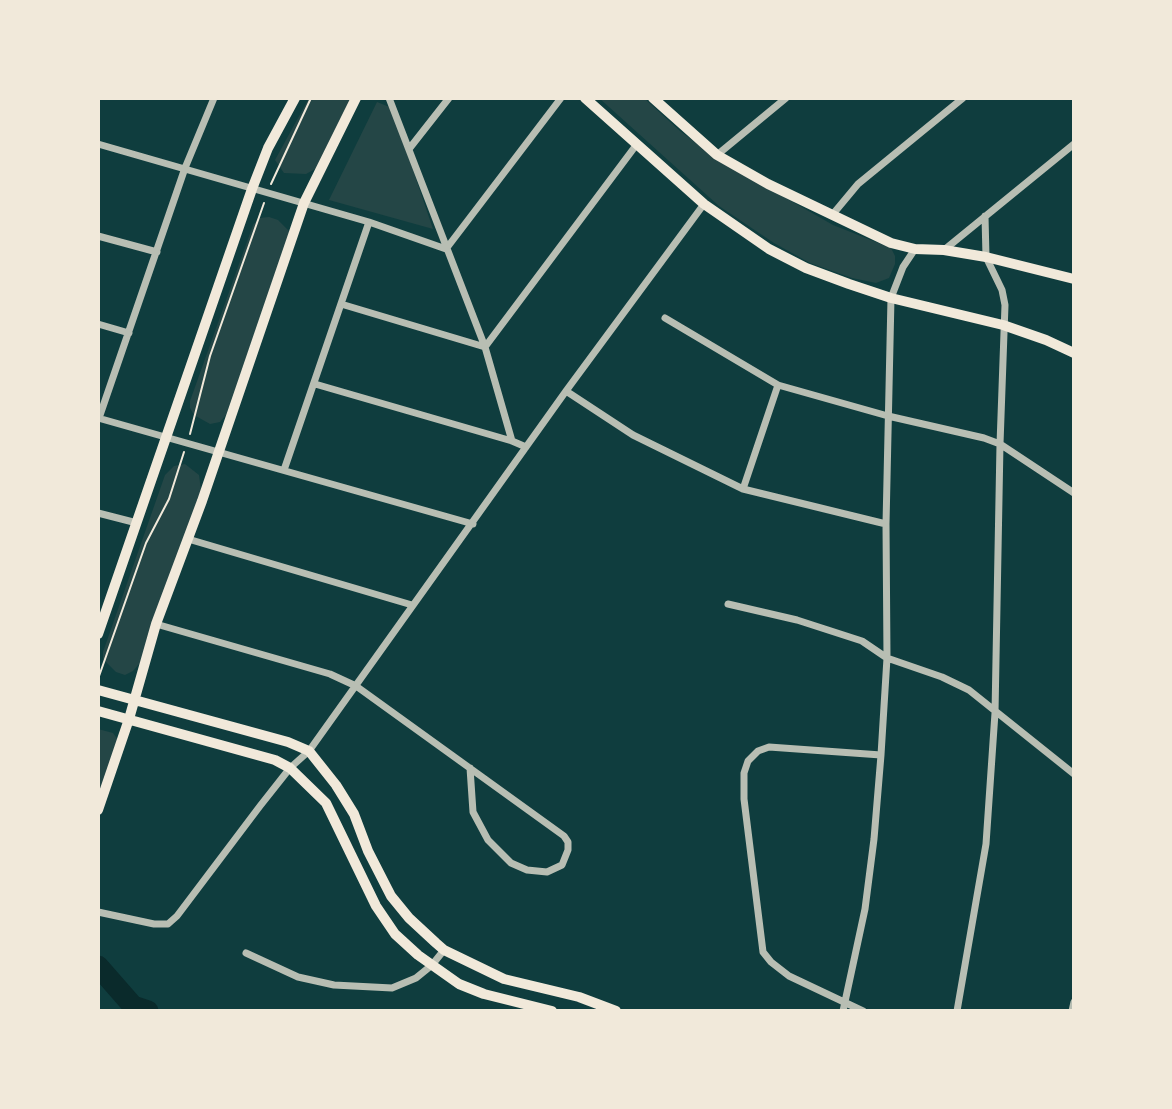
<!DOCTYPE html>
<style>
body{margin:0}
#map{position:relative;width:1172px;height:1109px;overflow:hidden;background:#0f3d3e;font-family:Jost,sans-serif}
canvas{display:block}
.frame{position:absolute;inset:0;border:100px solid #f1e9da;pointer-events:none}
</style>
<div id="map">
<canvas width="1172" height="1109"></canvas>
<div class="frame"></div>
</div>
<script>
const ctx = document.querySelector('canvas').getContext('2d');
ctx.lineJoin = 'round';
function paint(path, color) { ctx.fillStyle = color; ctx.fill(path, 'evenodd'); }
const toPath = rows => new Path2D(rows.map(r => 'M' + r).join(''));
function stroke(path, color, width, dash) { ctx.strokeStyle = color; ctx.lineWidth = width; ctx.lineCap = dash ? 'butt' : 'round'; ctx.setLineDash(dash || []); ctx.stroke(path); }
paint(toPath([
 [309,98,354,98,317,168,306,174,284,173,275,160],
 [599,98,644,98,680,131,718,159,833,225,891,248,895,256,895,264,889,278,876,283,852,278,810,263,774,243,719,206],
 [377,102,392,108,433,229,329,200],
 [269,217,278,220,290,232,226,415,220,422,210,424,194,415,190,408,190,401,253,225,259,218],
 [185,464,199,475,201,490,140,663,133,671,125,675,116,672,103,659,103,652,165,475,174,466],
 [98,729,113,733,118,740,98,805]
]), '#244646');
stroke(toPath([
 [98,966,133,1006,148,1011]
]), '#0a2a2b', 21);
stroke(toPath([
 [271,184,311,98],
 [190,434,210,356,264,203],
 [98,679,146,543,169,499,184,452]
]), '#f1e9da', 2);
stroke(toPath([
 [389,98,485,347,512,441],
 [98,144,369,222,446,249,561,98],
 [409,149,449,98],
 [717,155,786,98],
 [833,214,858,184,963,98],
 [98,236,157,252],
 [944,250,1074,144],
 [341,304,485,347,637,144],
 [665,318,778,385,888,416,984,438,1000,444,1074,493],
 [98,324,129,333],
 [315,384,512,441,526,447],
 [566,391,633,435,743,489,886,524],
 [98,418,473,524],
 [99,418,185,168,214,98],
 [284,470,369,222],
 [743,489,778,385],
 [98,513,137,523],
 [188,539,412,605],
 [728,604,797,620,862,641,887,658,942,677,969,690,1074,774],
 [156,624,330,674,356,686,564,836,568,842,568,850,562,865,547,872,527,870,511,863,488,840,473,812,470,768],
 [98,912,154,924,168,924,177,916,260,806,290,768,309,751,566,391,704,204],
 [246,953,298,977,334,985,392,988,416,978,432,965,444,950],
 [843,1011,865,909,874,839,881,755,887,658,886,524,891,298,903,267,915,249],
 [863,1011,789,976,771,962,763,952,744,799,744,773,748,761,758,751,769,747,881,755],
 [957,1011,986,844,995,713,1000,444,1005,305,1002,290,986,257,985,216],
 [1072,1011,1074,1002]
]), '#b8beb3', 7);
stroke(toPath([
 [585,98,704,204,769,249,806,268,849,284,891,298,1003,325,1046,340,1074,353],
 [653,98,717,155,768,184,891,243,915,249,944,250,986,257,1074,279],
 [98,634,252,189,268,148,295,98],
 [98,690,288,742,309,751,336,785,354,814,368,851,391,896,409,918,436,943,444,950,504,979,579,997,616,1011],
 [98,711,275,760,290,768,326,803,376,906,395,934,418,955,459,984,484,994,552,1011],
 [98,810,129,719,156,624,202,501,304,203,356,98]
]), '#f1e9da', 10);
</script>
